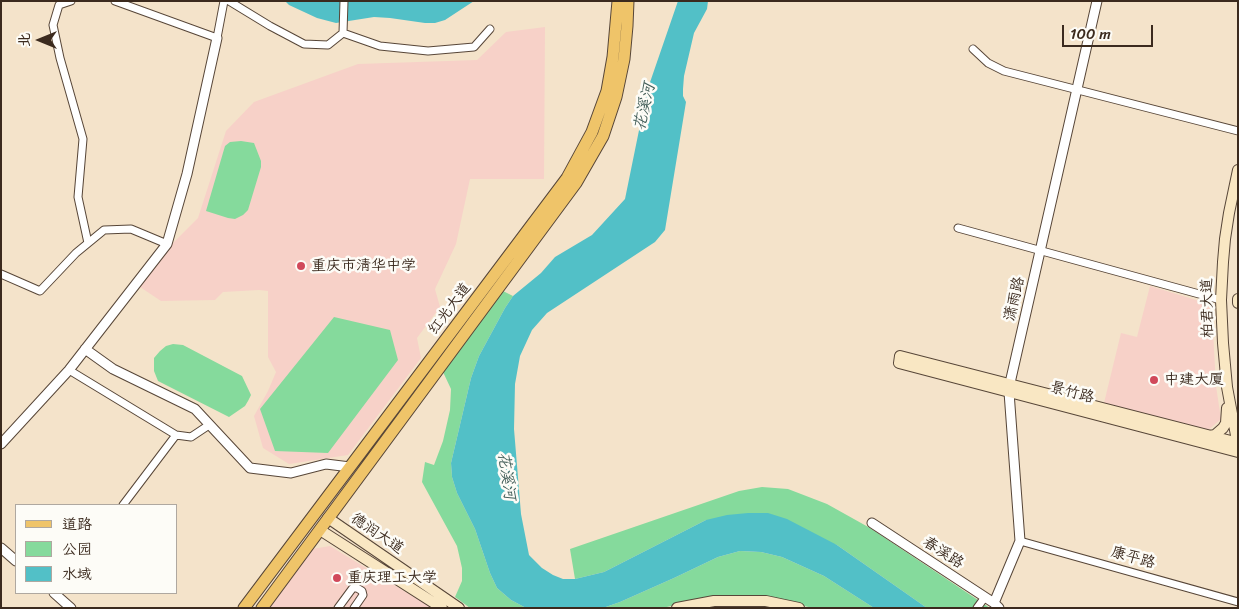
<!DOCTYPE html>
<meta charset="utf-8">
<style>
body{margin:0}
#map{position:relative;width:1239px;height:609px;overflow:hidden;background:#f4e3ca;font-family:Sriracha,"LXGW WenKai TC",sans-serif}
canvas{display:block}
.frame{position:absolute;inset:0;border:2px solid #3b2a1e;pointer-events:none}
.legend{position:absolute;left:15px;top:504px;width:162px;height:90px;box-sizing:border-box;background:#fdfcf7;border:1px solid #afa8a0;margin:0;padding:6px 9px;list-style:none;font-size:15px;color:#3b2a1e}
.legend li{display:flex;align-items:center;gap:10px;height:25px}
.legend b{width:25px;border:1px solid #afa8a0}
.north{position:absolute;left:15px;top:15px;width:50px;height:50px;-webkit-text-stroke:4px #fdfcf7;paint-order:stroke;rotate:270deg;font-size:14px;font-weight:700;line-height:20px;text-align:center;color:#3b2a1e}
.north::after{content:'';display:block;margin:auto;width:18px;height:22px;background:#3b2a1e;clip-path:polygon(50% 0,100% 100%,50% 72%,0 100%)}
.scale{position:absolute;left:1062px;top:25px;width:91px;height:22px;box-sizing:border-box;border:2px solid #3b2a1e;border-top:0;padding-left:6px;font-size:15px;line-height:18px;white-space:nowrap;color:#3b2a1e;-webkit-text-stroke:4px #fdfcf7;paint-order:stroke}
</style>
<div id="map">
<canvas width="1239" height="609"></canvas>
<div class="frame"></div>
<ul class="legend">
<li><b style="height:6px;background:#efc469"></b>道路</li>
<li><b style="height:14px;background:#85da9c"></b>公园</li>
<li><b style="height:14px;background:#52c0c7"></b>水域</li>
</ul>
<div class="north">北</div>
<div class="scale">100 m</div>
</div>
<script>
const ctx = document.querySelector('canvas').getContext('2d');
ctx.lineJoin = 'round';
function paint(path, color) { ctx.fillStyle = color; ctx.fill(path, 'evenodd'); }
const toPath = rows => new Path2D(rows.map(r => 'M' + r).join(''));
function stroke(path, color, width, dash) { ctx.strokeStyle = color; ctx.lineWidth = width; ctx.lineCap = dash ? 'butt' : 'round'; ctx.setLineDash(dash || []); ctx.stroke(path); }
function label(font, color, halo, rows, align = 'center') {
  ctx.font = font + ' Sriracha,"LXGW WenKai TC",sans-serif'; ctx.lineWidth = 5; ctx.setLineDash([]); ctx.textBaseline = 'middle'; ctx.strokeStyle = halo; ctx.fillStyle = color; for (const [text, x, y, turn = 0] of rows) {
    ctx.save(); ctx.translate(x, y); ctx.rotate((+turn || 0) * Math.PI / 180); ctx.textAlign = isNaN(turn) ? turn : align; if (halo) ctx.strokeText(text, 0, 0); ctx.fillText(text, 0, 0); ctx.restore();
  }
}
paint(toPath([
 [545,27,544,179,470,179,456,244,435,289,440,307,417,338,421,358,348,455,289,464,263,448,254,416,268,391,276,372,268,357,268,291,259,290,223,292,215,300,161,301,140,287,172,244,198,218,226,131,254,102,358,64,477,60,506,32],
 [1150,286,1206,303,1212,312,1216,386,1221,419,1207,431,1104,403,1121,333,1137,337],
 [330,546,432,608,268,608,312,549]
]), '#f7d1c8');
paint(toPath([
 [241,141,254,143,261,161,261,167,248,210,243,215,235,219,228,218,206,211,225,146,230,142],
 [503,291,513,296,505,308,479,356,471,378,451,463,452,477,457,493,475,529,490,573,497,588,511,600,526,608,470,608,455,597,462,581,462,568,457,546,422,482,425,462,434,465,443,441,450,410,451,389,443,372],
 [334,317,390,330,398,360,328,453,275,451,260,409],
 [173,344,183,345,242,376,251,395,248,401,245,406,229,417,158,381,154,371,154,358,160,351,166,346],
 [762,487,788,489,827,504,870,528,990,608,927,608,837,545,706,520,604,572,575,579,570,549,739,491],
 [740,551,761,552,782,557,824,576,874,608,813,608,765,597,713,597,662,608,603,608,620,602,674,578,718,557]
]), '#85da9c');
paint(toPath([
 [285,1,474,1,445,20,435,23,425,23,390,18,374,17,336,23,317,18,289,5],
 [678,1,708,1,707,9,694,33,684,76,683,89,683,96,686,102,665,230,655,242,547,313,532,330,520,356,515,384,514,429,521,514,529,555,542,568,553,575,563,579,575,579,604,572,706,520,727,515,748,513,768,513,787,519,837,545,927,608,874,608,824,576,782,557,761,552,740,551,718,557,674,578,620,602,603,608,526,608,511,600,497,588,490,573,475,529,457,493,452,477,451,463,471,378,479,356,505,308,513,296,541,273,555,257,592,235,625,199,647,91]
]), '#52c0c7');
const minor = toPath([
 [71,1,59,5,53,25,60,58,83,139,78,197,88,243],
 [115,1,217,38,224,1],
 [229,1,270,26,304,44,328,45,343,33,380,46,428,51,474,47,490,29],
 [343,33,344,1],
 [973,49,988,63,1004,71,1238,131],
 [958,228,1221,300],
 [1,274,40,291,76,253,104,230,131,229,167,244],
 [69,370,176,435,123,505],
 [176,435,191,437,209,425],
 [1020,541,1238,602],
 [338,608,352,589,353,588,357,588,362,591,363,595,354,608],
 [977,608,985,597]
]);
const tertiary = toPath([
 [85,349,113,369,195,409,250,468,291,473,326,464,350,467],
 [1,444,69,370,167,244,187,174,217,38],
 [872,523,994,603,999,608],
 [1,548,16,561],
 [54,593,71,608],
 [994,603,1020,541,1009,392,1010,383,1097,1]
]);
const secondary = toPath([
 [1238,170,1229,213,1225,239,1223,262,1221,300,1223,343,1227,387,1238,446],
 [1238,299,1238,303],
 [1209,436,1215,435,1223,428,1226,423,1227,408],
 [1238,443,900,356,899,363,1238,452],
 [328,518,459,608],
 [320,530,442,608],
 [677,608,714,601,766,601,799,608]
]);
const primary = toPath([
 [244,608,567,178,592,132,607,91,613,57,618,1],
 [262,608,576,183,603,136,616,97,624,59,627,26,628,1]
]);
stroke(minor, '#574638', 9);
stroke(tertiary, '#574638', 11);
stroke(secondary, '#574638', 12);
stroke(primary, '#574638', 13);
stroke(minor, '#fff', 7);
stroke(tertiary, '#fff', 9);
stroke(secondary, '#f9e7c3', 10);
stroke(primary, '#efc469', 11);
for (const [x, y, r, color] of [
 [301,266,5,"#d1495b"],
 [1154,380,5,"#d1495b"],
 [337,578,5,"#d1495b"]
]) { const dot = new Path2D(); dot.arc(x, y, r, 0, 2 * Math.PI); ctx.fillStyle = color; ctx.fill(dot); stroke(dot, '#fdfcf7', 2); }
label('15px', '#3b2a1e', '#fdfcf7', [
 ["重庆市清华中学",311,266],
 ["中建大厦",1164,380],
 ["重庆理工大学",347,578]
], 'left');
label('15px', '#3b2a1e', '#fdfcf7', [
 ["潇雨路",1015,299,-77],
 ["柏君大道",1208,308,-91],
 ["红光大道",450,309,-53],
 ["景竹路",1072,393,15],
 ["德润大道",377,534,34],
 ["春溪路",943,553,33],
 ["康平路",1133,558,16]
]);
label('italic 16px', '#435e59', '#fdfcf7', [
 ["花溪河",645,107,-77],
 ["花溪河",506,476,82]
]);
</script>
